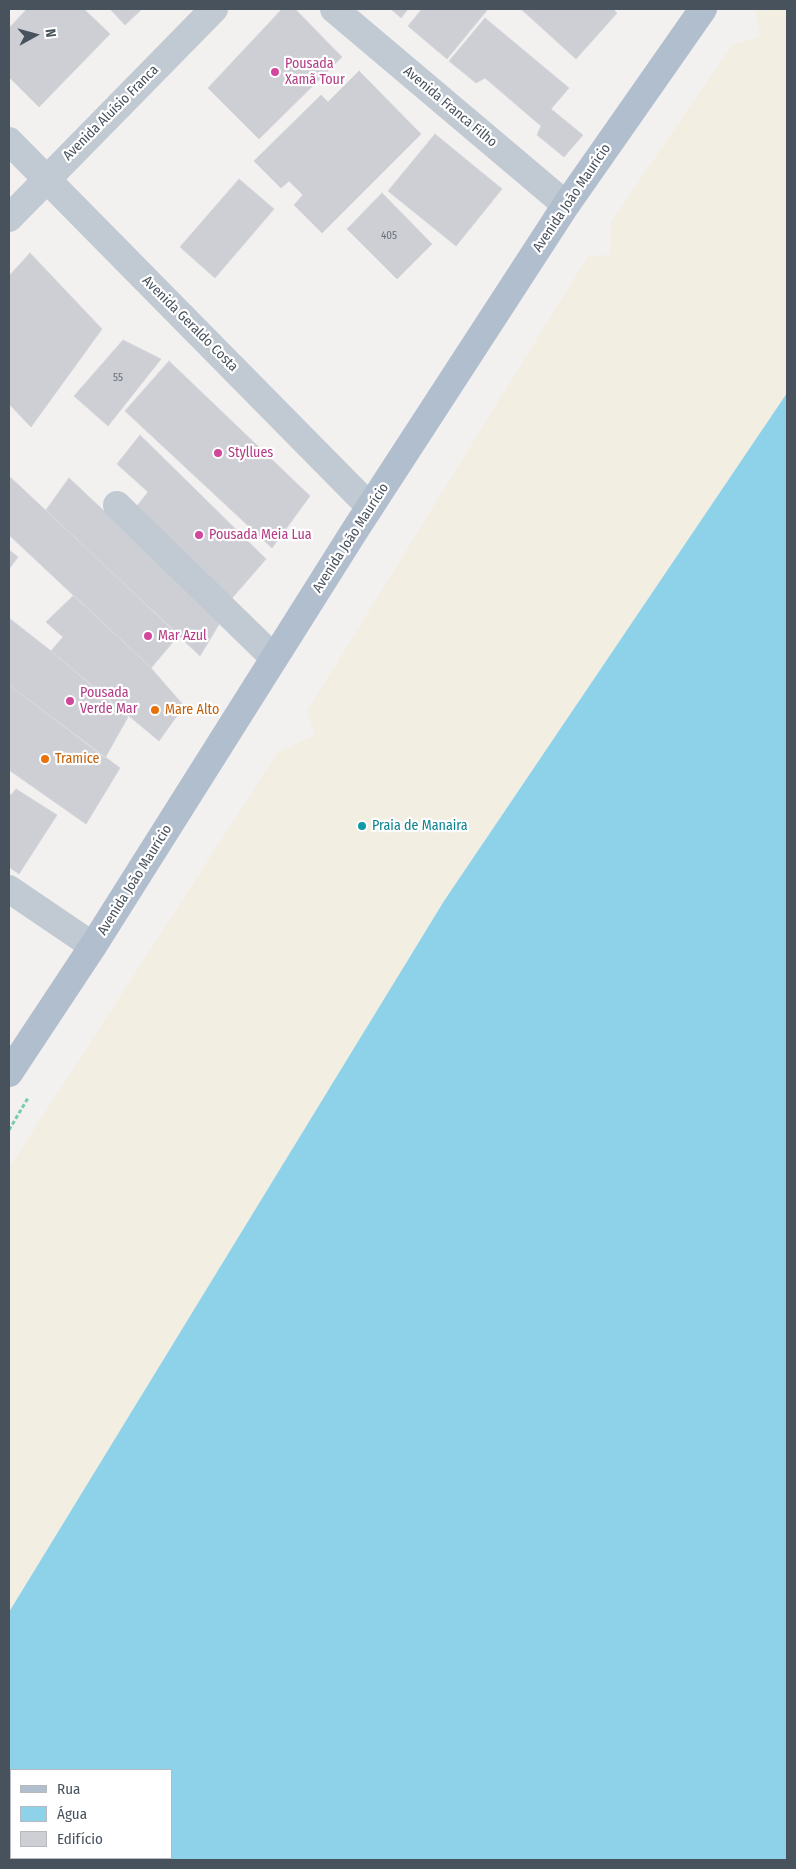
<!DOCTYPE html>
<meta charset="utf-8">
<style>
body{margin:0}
#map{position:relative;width:796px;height:1869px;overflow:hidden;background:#f3f0f0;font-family:"Fira Sans Condensed",sans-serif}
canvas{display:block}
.frame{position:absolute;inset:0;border:10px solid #48525d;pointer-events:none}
.legend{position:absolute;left:10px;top:1769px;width:162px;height:90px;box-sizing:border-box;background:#fff;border:1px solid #b6babe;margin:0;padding:6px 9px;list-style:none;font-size:15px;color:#48525d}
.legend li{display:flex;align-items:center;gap:10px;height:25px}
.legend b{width:25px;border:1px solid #b6babe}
.north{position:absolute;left:10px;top:10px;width:50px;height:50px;-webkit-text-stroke:4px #fff;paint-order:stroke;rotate:83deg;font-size:14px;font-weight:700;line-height:20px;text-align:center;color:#48525d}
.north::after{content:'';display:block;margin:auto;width:18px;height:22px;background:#48525d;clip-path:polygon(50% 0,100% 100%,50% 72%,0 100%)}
</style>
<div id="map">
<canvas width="796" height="1869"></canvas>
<div class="frame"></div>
<ul class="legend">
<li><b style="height:6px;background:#b1bece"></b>Rua</li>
<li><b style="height:14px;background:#8ed2ea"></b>Água</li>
<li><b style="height:14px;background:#cdcfd5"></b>Edifício</li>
</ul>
<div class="north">N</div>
</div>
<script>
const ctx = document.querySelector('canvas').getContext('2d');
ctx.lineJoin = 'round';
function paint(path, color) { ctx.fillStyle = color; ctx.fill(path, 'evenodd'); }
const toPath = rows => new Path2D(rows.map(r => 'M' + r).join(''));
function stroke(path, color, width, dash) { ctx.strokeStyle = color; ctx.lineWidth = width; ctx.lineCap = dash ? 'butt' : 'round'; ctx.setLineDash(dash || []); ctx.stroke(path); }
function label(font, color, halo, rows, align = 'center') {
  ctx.font = font + ' "Fira Sans Condensed",sans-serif'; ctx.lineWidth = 4.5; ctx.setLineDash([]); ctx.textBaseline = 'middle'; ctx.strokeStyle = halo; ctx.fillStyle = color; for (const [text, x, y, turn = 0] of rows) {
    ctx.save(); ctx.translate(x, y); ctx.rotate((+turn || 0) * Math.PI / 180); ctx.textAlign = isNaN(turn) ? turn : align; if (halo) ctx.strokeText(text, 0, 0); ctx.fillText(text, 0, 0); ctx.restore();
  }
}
paint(toPath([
 [755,9,787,9,787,393,444,901,9,1612,9,1168,278,752,315,735,307,711,588,256,610,255,611,222,732,45,760,37]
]), '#f3eee2');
paint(toPath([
 [787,393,787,1860,9,1860,9,1612,444,901],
 [11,1770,171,1770,171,1858,11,1858]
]), '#8ed2ea');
const building = toPath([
 [27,9,84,9,110,34,39,107,9,77,9,28,27,9],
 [110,9,142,9,125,25,110,9],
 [282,9,295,9,342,57,259,139,208,88,282,9],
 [391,9,408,9,401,18,391,9],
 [422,9,488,9,447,59,408,26,422,9],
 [521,9,613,9,617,13,576,59,521,9],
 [485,18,569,88,551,109,583,135,564,157,537,135,541,126,485,78,476,83,449,61,485,18],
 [359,71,421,134,322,233,294,205,303,195,289,181,281,188,254,161,321,95,328,102,359,71],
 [435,134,502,189,456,246,388,191,435,134],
 [239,179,274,209,215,278,180,247,239,179],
 [382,193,432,244,397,279,347,229,382,193],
 [30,253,102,329,31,427,9,404,9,276,30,253],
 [123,340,161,359,108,426,74,396,123,340],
 [169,361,310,496,272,548,125,411,169,361],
 [140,435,266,559,227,604,133,511,148,492,117,464,140,435],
 [9,476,179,635,151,668,9,535,9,476],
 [69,478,221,621,200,656,46,510,69,478],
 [9,550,18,557,9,569,9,550],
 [74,595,151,668,184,706,159,741,51,651,63,637,46,622,74,595],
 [9,618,51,651,128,717,105,758,9,685,9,618],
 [9,685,120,768,86,824,9,770,9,685],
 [16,789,57,815,19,874,9,867,9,793,11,795,16,789]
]);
paint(building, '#cdcfd5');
stroke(building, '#d4d6db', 1);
stroke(toPath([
 [9,1130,28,1098]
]), '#79cca7', 3, [4, 2.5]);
stroke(toPath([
 [334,9,566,205],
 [9,141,370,507],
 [9,218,214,9],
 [117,505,274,658],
 [9,889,93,946]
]), '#c1cad2', 28);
stroke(toPath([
 [9,1073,93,946,355,530,566,205,703,9]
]), '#b1bece', 28);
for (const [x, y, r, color] of [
 [275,72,5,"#d1479c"],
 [218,453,5,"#d1479c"],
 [199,535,5,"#d1479c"],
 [148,636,5,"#d1479c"],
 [70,701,5,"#d1479c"],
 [155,710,5,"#e8710a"],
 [45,759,5,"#e8710a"],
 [362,826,5,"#0f9aa8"]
]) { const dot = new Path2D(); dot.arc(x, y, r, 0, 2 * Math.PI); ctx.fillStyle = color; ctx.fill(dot); stroke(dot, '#fff', 2); }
label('11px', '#69717b', null, [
 ["405",389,236],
 ["55",118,378]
]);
label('14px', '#b23c85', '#fff', [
 ["Pousada",285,64],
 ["Xamã Tour",285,80],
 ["Styllues",228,453],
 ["Pousada Meia Lua",209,535],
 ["Mar Azul",158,636],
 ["Pousada",80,693],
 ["Verde Mar",80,709]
], 'left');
label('14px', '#48525d', '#fff', [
 ["Avenida Franca Filho",450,107,40],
 ["Avenida Aluísio Franca",111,113,-45],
 ["Avenida João Maurício",572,198,-56],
 ["Avenida Geraldo Costa",190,324,45],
 ["Avenida João Maurício",351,538,-57],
 ["Avenida João Maurício",135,880,-58]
]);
label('14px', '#c56008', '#fff', [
 ["Mare Alto",165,710],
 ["Tramice",55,759]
], 'left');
label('14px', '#0d838f', '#fff', [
 ["Praia de Manaira",372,826]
], 'left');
</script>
